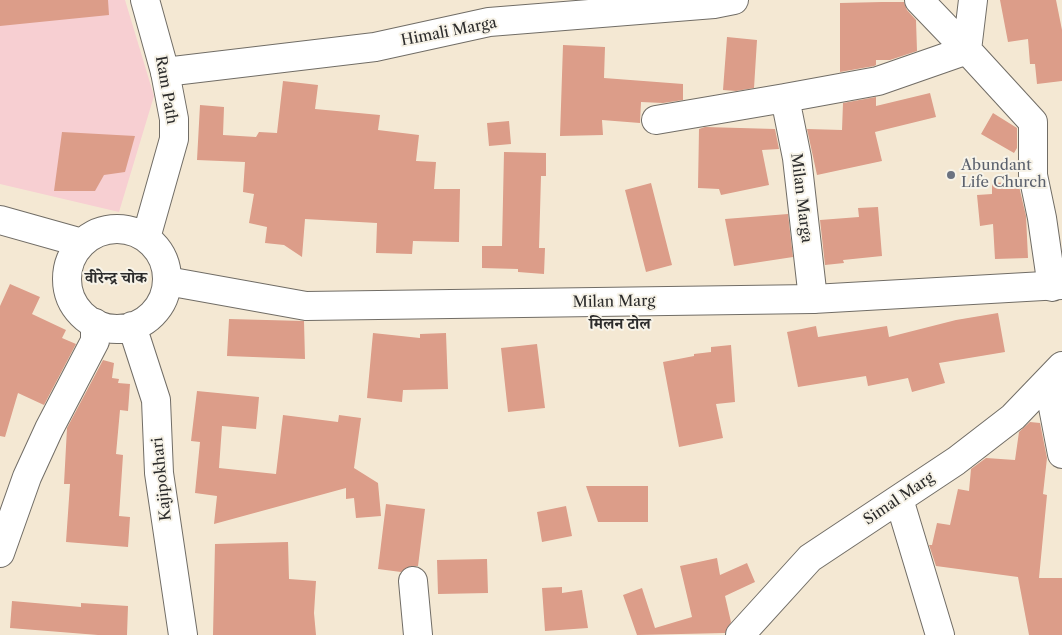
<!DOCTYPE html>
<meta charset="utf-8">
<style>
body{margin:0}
canvas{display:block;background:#f4e8d3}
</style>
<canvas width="1062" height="635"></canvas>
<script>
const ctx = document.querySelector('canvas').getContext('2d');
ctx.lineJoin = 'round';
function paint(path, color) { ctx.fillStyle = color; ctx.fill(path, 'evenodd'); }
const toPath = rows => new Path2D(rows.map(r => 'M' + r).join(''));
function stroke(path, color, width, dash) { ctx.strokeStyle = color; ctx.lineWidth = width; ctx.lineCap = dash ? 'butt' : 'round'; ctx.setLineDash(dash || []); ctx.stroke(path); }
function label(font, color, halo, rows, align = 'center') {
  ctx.font = font + ' "Libre Caslon Text","Noto Serif Devanagari",serif'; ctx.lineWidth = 4; ctx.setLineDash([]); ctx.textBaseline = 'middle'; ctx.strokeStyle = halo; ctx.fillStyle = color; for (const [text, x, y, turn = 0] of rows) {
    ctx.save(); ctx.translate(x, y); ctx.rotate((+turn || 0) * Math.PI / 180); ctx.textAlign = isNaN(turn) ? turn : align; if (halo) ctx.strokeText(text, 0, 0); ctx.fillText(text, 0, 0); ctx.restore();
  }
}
paint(toPath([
 [0,0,125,0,154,96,119,212,0,184]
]), '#f7cfd2');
paint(toPath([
 [0,0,108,0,109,15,0,26],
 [1000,0,1056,0,1062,30,1062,81,1037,84,1035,64,1030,64,1028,39,1008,42],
 [882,2,904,2,907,10,916,20,917,51,890,60,876,60,876,65,874,66,840,72,840,3],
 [727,37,757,40,754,88,736,91,723,90],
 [563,45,605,47,604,78,683,84,683,100,663,103,641,102,640,123,602,120,603,135,560,136],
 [283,81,318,85,315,109,380,115,378,130,419,135,416,161,436,162,434,189,460,189,459,242,413,241,412,254,376,253,377,223,305,219,302,257,284,245,265,243,267,227,249,223,254,194,243,192,245,162,197,160,200,105,224,107,223,135,256,137,259,132,277,133],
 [930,93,936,117,875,132,882,161,817,175,807,129,842,130,843,103,876,97,876,106],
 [993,113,1017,128,1017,148,1014,153,981,134],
 [509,121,511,144,489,146,487,123],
 [705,127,775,129,779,149,762,150,769,185,721,195,719,189,698,188,699,129],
 [62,132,135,136,125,172,104,175,95,191,54,191],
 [504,152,546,153,546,176,541,176,539,248,545,248,544,274,518,272,518,269,482,268,482,246,502,246],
 [1018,182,1026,216,1028,258,995,259,993,224,980,226,977,195,992,194,992,183],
 [651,183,672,265,646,272,625,190],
 [878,207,882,256,843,260,844,263,825,265,820,220,859,217,858,208],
 [788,214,793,257,734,266,725,219],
 [10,284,40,297,32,314,66,330,62,338,76,344,44,405,18,393,5,437,0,436,0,306],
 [998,313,1005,352,939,363,945,383,912,392,908,378,868,386,866,376,798,387,787,332,816,326,818,337,887,326,889,337,956,320],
 [229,319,304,321,305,359,227,356],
 [373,333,420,338,420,334,446,333,448,389,403,390,402,402,367,398],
 [537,344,545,408,508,412,501,348],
 [731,345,735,402,716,404,723,438,679,447,663,362,694,356,694,354,711,352,711,347],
 [103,360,114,363,112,378,119,379,118,383,130,384,128,411,120,410,116,454,123,455,119,516,130,517,128,547,66,542,70,484,64,484,67,428],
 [197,391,259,397,256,429,222,426,219,468,276,474,283,415,338,422,339,415,361,418,354,468,378,483,381,516,356,518,354,498,346,499,346,488,214,524,217,496,195,493,200,442,191,441],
 [1030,422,1040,423,1047,458,1043,494,1047,495,1039,578,1062,578,1062,635,1029,635,1018,577,936,566,929,545,932,545,937,523,950,525,958,489,969,491,971,469,986,458,1015,460,1019,432],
 [586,486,648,486,648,522,598,522],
 [386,504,425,509,418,566,411,566,401,572,378,569],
 [566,506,572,536,542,542,537,512],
 [288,542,289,579,316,581,314,613,316,635,213,635,215,544],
 [717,558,720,575,747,563,755,582,725,596,731,622,725,633,637,635,623,595,642,588,655,628,692,617,680,566],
 [487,559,488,593,438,594,437,560],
 [562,587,562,593,582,590,588,628,545,631,542,588],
 [12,601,81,607,81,603,128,606,127,635,98,635,10,628]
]), '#dc9d89');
const minor = toPath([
 [973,0,967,50,1033,122,1033,175,1042,218,1052,287],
 [165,72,375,47,489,22,714,4,734,0],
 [785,98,878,81,967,50,919,0],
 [656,120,785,98,797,158,813,299],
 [1048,381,1062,454],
 [899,499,940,635],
 [0,553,27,477,49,429,95,341,95,323],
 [413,581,418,635],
 [740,635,810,558,956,461,1013,417,1062,366]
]);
const secondary = toPath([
 [167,281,306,306,813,299,1062,285]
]);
const primary = toPath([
 [145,0,165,72,174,119,174,139,146,238],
 [0,220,82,243],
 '67 279a50 50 0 1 1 100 0a50 50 0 1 1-100 0Z',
 [132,326,156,400,159,473,183,635]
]);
stroke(minor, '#716d66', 30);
stroke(secondary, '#716d66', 30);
stroke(primary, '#716d66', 30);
stroke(minor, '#fff', 28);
stroke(secondary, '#fff', 28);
stroke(primary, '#fff', 28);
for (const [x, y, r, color] of [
 [951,175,5,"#6b7280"]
]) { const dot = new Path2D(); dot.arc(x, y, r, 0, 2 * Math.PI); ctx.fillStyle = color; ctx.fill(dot); stroke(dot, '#f7f3e8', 2); }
label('15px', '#2b2b2b', '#f7f3e8', [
 ["Himali Marga",449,32,-11],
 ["Ram Path",166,90,80],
 ["Milan Marga",801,198,83],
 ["Milan Marg",614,302,-1],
 ["Kajipokhari",162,479,-96],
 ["Simal Marg",899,499,-34]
]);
label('15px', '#5b616d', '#f7f3e8', [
 ["Abundant",961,166],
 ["Life Church",961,183]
], 'left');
label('bold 16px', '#2b2b2b', '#f7f3e8', [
 ["वीरेन्द्र चोक",116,278],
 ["मिलन टोल",620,324]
]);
</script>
